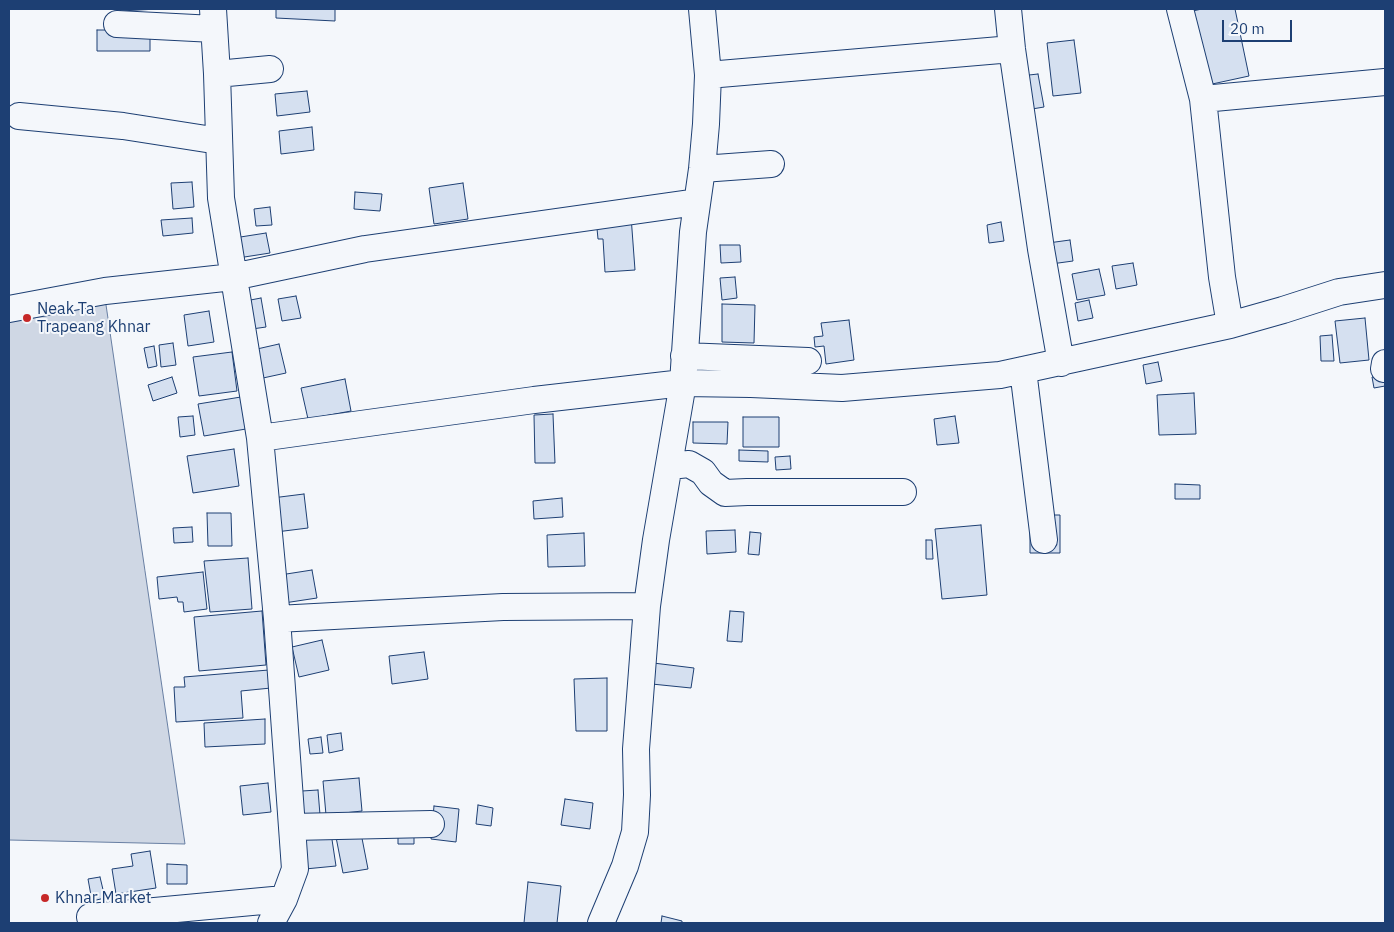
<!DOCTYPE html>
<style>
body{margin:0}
#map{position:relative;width:1394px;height:932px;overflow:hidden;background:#f4f7fb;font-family:"IBM Plex Sans",sans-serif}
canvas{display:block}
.frame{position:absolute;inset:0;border:10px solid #1d3f73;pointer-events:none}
.scale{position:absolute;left:1222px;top:20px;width:70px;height:22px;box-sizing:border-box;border:2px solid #1d3f73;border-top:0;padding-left:6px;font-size:15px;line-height:18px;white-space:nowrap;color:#1d3f73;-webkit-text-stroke:4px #f4f7fb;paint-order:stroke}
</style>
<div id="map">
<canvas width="1394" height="932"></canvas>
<div class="frame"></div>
<div class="scale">20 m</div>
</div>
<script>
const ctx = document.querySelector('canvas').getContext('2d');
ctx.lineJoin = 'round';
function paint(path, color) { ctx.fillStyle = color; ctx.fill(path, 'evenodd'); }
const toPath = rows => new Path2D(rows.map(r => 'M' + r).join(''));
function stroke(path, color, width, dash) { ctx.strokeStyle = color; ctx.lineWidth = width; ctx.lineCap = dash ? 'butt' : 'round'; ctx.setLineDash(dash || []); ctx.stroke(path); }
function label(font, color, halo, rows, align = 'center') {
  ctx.font = font + ' "IBM Plex Sans",sans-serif'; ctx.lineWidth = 4; ctx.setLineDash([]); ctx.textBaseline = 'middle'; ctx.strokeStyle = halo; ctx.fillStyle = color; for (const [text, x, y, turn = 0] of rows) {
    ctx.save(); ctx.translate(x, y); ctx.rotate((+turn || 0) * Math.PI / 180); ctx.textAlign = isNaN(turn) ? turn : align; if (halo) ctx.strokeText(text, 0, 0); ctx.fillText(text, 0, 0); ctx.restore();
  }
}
const water = toPath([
 [105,298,185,844,9,840,9,315,105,298]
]);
paint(water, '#cfd7e4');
stroke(water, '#687fa3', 1);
const building = toPath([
 [120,9,158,9,120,11,120,9],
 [276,9,335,9,335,21,276,18,276,9],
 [1202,9,1235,9,1249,76,1203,86,1188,12,1202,9],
 [97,30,150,30,150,51,97,51,97,30],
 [1074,40,1081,93,1053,96,1047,43,1074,40],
 [1038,74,1044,107,1026,110,1020,76,1038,74],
 [307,91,310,112,277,116,275,94,307,91],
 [312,127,314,150,281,154,279,131,312,127],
 [192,182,194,207,173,209,171,183,192,182],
 [463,183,468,219,434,224,429,188,463,183],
 [355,192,382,194,380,211,354,209,355,192],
 [270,207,272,225,256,226,254,209,270,207],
 [631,216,635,270,605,272,603,239,598,239,596,218,631,216],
 [192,218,193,233,163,236,161,220,192,218],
 [1001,222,1004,241,989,243,987,225,1001,222],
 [266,233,270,253,238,258,234,238,266,233],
 [1070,240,1073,261,1051,264,1048,243,1070,240],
 [720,245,740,245,741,262,721,263,720,245],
 [1133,263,1137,285,1116,289,1112,266,1133,263],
 [1099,269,1105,295,1077,300,1072,274,1099,269],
 [735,277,737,298,722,300,720,278,735,277],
 [296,296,301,318,282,321,278,299,296,296],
 [261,298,266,327,245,330,240,302,261,298],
 [1089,300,1093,318,1078,321,1075,303,1089,300],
 [722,304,755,305,754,343,722,342,722,304],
 [209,311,214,342,188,346,184,315,209,311],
 [1365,318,1369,360,1340,363,1335,321,1365,318],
 [849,320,854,360,826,364,824,346,815,347,814,337,823,336,821,323,849,320],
 [1332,335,1334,361,1321,361,1320,336,1332,335],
 [173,343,176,365,161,367,159,345,173,343],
 [279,344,286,373,263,378,257,349,279,344],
 [154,346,157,366,148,368,144,348,154,346],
 [232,352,237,391,199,396,193,357,232,352],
 [1158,362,1162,381,1146,384,1143,365,1158,362],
 [1385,374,1385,386,1374,388,1372,377,1385,374],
 [172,377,177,393,153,401,148,385,172,377],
 [345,379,351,411,308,419,301,388,345,379],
 [1194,393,1196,434,1159,435,1157,395,1194,393],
 [241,397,246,429,204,436,198,404,241,397],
 [553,414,555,463,535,463,534,415,553,414],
 [193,416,195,435,180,437,178,417,193,416],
 [955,416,959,443,937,445,934,419,955,416],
 [743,417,779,417,779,447,743,447,743,417],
 [693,422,728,422,727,444,693,443,693,422],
 [234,449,239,486,193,493,187,456,234,449],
 [739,450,768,451,768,462,739,461,739,450],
 [790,456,791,469,776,470,775,457,790,456],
 [1175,484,1200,485,1200,499,1175,499,1175,484],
 [304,494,308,528,276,532,272,498,304,494],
 [562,498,563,517,534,519,533,501,562,498],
 [207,513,231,513,232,546,208,546,207,513],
 [1030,515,1060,515,1060,553,1030,553,1030,515],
 [981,525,987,595,942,599,935,529,981,525],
 [192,527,193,542,174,543,173,528,192,527],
 [735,530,736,552,707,554,706,531,735,530],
 [750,532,761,533,759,555,748,554,750,532],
 [584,533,585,566,548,567,547,535,584,533],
 [926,540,932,540,933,559,926,559,926,540],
 [248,558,252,609,210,612,204,561,248,558],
 [312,570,317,598,284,603,280,575,312,570],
 [203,572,207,609,184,612,183,602,178,602,177,597,159,599,157,577,203,572],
 [262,611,266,665,199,671,194,617,262,611],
 [730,611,744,612,742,642,727,641,730,611],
 [322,640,329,670,299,677,292,647,322,640],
 [424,652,428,679,392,684,389,656,424,652],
 [645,662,694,668,691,688,642,683,645,662],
 [269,670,271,688,241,691,243,718,176,722,174,687,185,687,184,677,269,670],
 [607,678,607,731,576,731,574,679,607,678],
 [265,719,265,744,205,747,204,723,265,719],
 [341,733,343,750,329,753,327,735,341,733],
 [321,737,323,753,310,754,308,739,321,737],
 [359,778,362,811,326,815,323,781,359,778],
 [268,783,271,812,243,815,240,786,268,783],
 [318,790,320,815,303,816,302,791,318,790],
 [565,799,593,803,590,829,561,825,565,799],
 [478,805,493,808,491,826,476,824,478,805],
 [434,806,459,809,456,842,431,839,434,806],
 [398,824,414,824,414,844,398,844,398,824],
 [360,828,368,869,343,873,335,832,360,828],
 [331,833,336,866,305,869,301,836,331,833],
 [150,851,156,888,116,894,112,869,133,866,131,854,150,851],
 [167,864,187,865,187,884,167,884,167,864],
 [100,877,105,898,92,901,88,879,100,877],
 [528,882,561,886,557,923,524,923,528,882],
 [662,916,682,921,682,923,661,923,662,916]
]);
paint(building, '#d5e0f0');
stroke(building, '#1d3f73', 1);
const minor = toPath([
 [213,9,217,74,221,198,260,438,277,619,295,869,284,899,271,923],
 [1008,9,1012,49,1041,249,1061,363],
 [1180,9,1203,99,1222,277,1230,325],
 [117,24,214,29],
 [217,74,270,69],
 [708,75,1012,49],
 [1203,99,1385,82],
 [19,116,123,126,219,141],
 [702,169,771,164],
 [9,309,105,291,233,277,365,249,697,202],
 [684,356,808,361],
 [1384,369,1385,363],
 [1023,370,1044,540],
 [260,438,534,400,683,383,751,384,842,388,1000,375,1230,325,1283,310,1339,292,1385,285],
 [670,466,689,464,703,472,711,483,725,493,747,492,903,492],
 [277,619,503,607,647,606],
 [292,827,431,824],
 [90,917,284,899],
 [601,923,625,866,635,832,637,795,636,749,647,606,656,540,683,383,693,232,702,169,706,124,708,75,702,9]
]);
stroke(minor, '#1d3f73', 28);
stroke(minor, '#f4f7fb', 26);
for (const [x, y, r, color] of [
 [27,318,5,"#c62828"],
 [45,898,5,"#c62828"]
]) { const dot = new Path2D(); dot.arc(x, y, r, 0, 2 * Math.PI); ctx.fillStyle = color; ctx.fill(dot); stroke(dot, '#f4f7fb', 2); }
label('16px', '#1d3f73', '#f4f7fb', [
 ["Neak Ta",37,309],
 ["Trapeang Khnar",37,327],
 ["Khnar Market",55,898]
], 'left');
</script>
